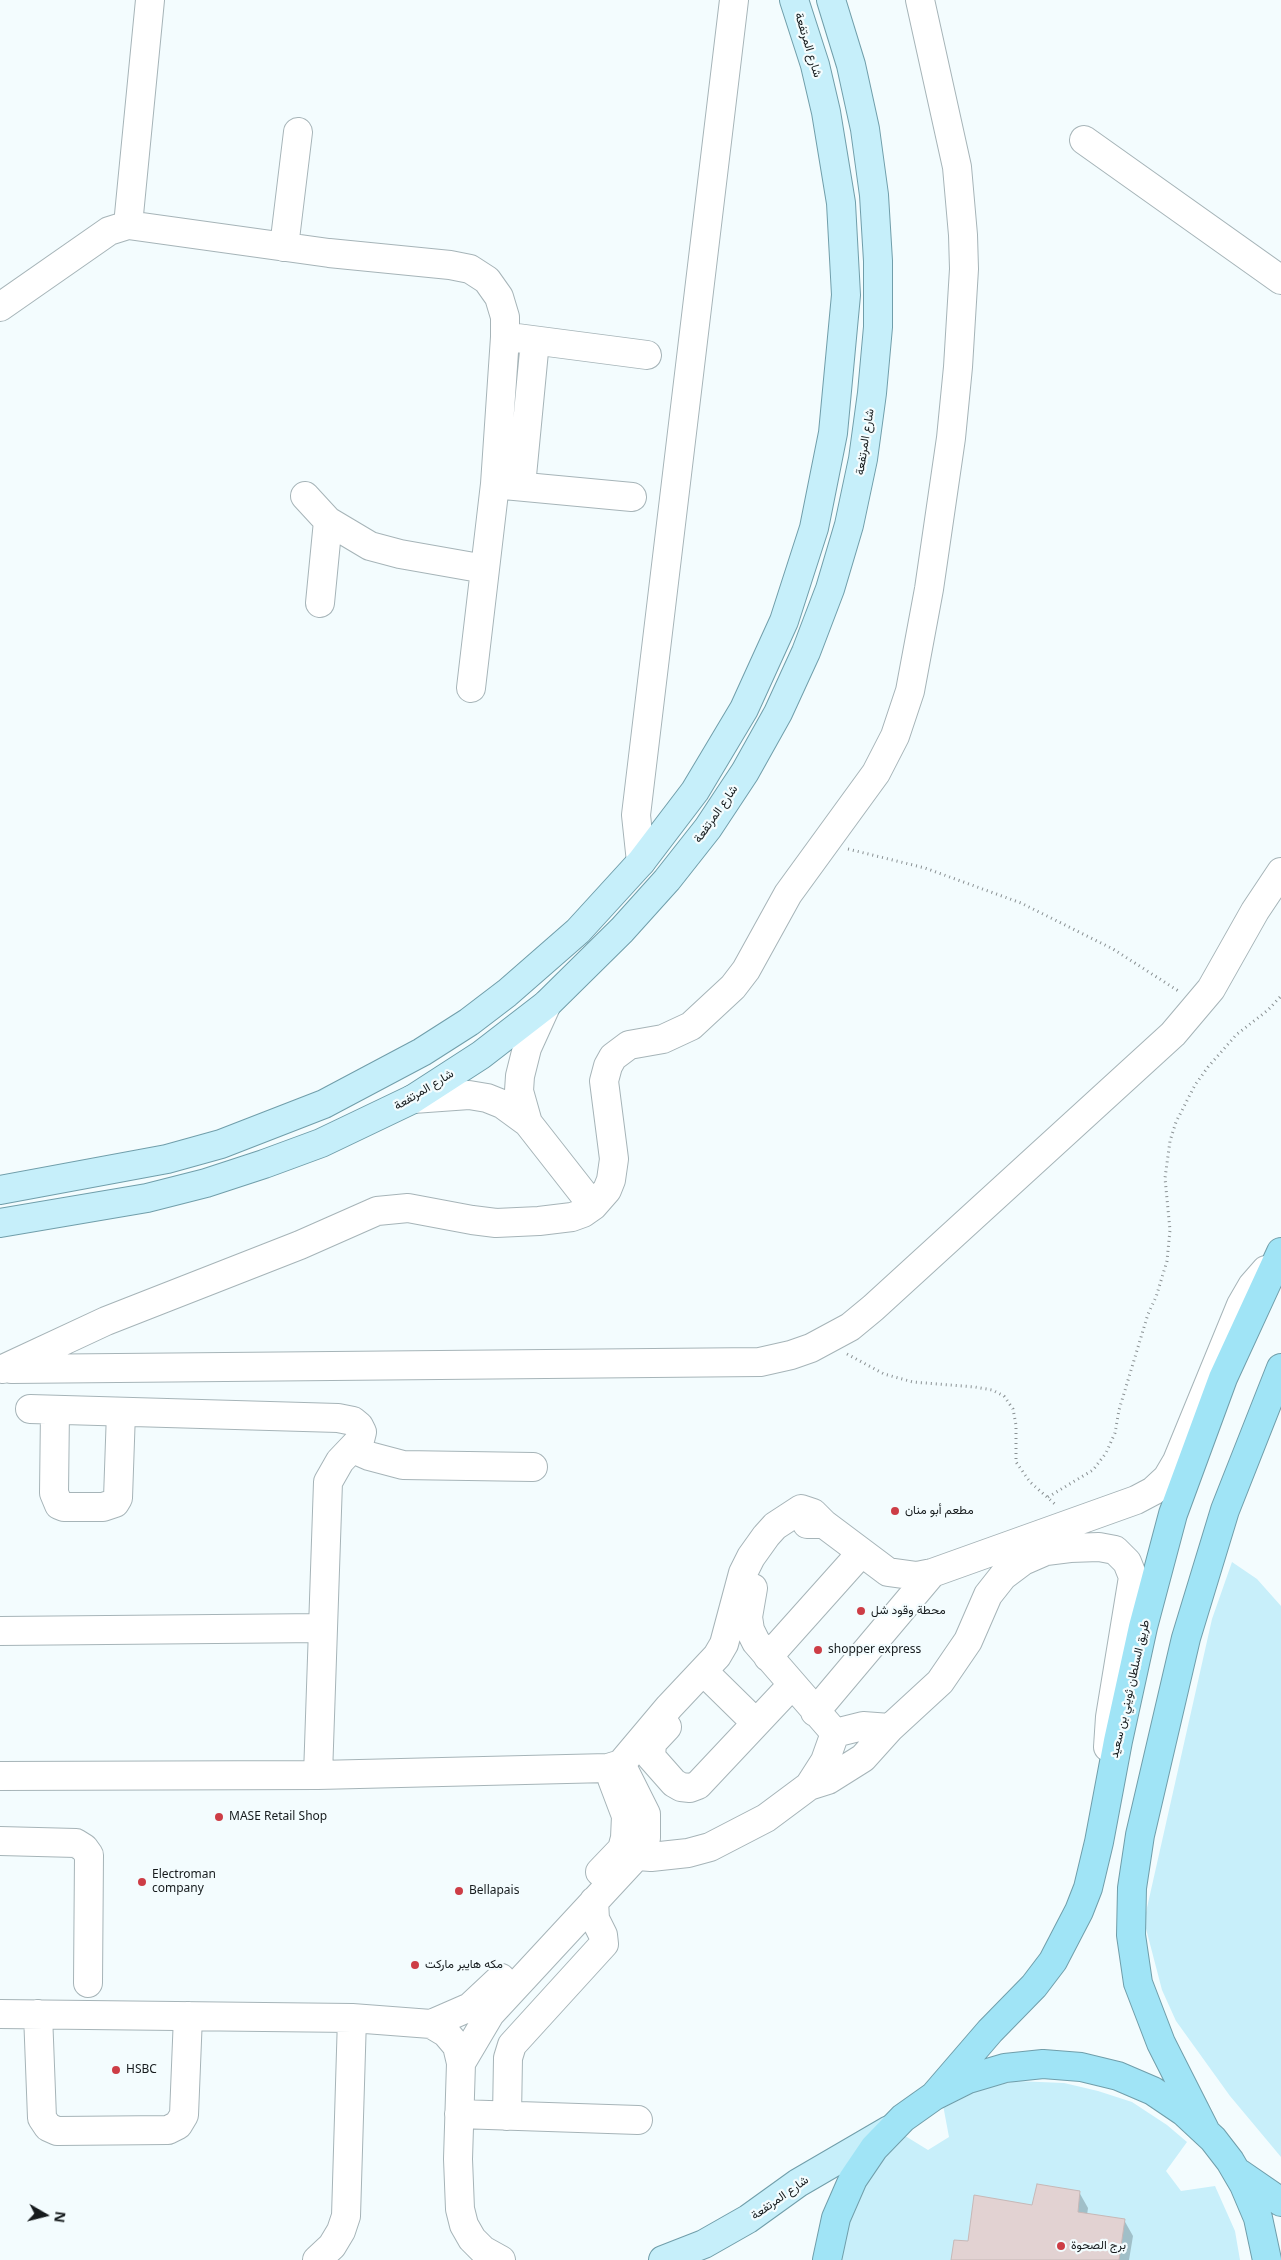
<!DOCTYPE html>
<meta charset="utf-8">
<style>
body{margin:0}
#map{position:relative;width:1281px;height:2260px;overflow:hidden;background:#f3fcfe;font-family:"Noto Sans",sans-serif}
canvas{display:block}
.north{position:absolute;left:20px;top:2190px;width:50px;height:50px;-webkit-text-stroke:4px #f3fcfe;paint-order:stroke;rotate:98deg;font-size:14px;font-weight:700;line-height:20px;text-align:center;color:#161b1d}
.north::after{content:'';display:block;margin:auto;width:18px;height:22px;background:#161b1d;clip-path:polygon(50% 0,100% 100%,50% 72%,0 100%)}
</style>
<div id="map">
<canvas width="1281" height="2260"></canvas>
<div class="north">N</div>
</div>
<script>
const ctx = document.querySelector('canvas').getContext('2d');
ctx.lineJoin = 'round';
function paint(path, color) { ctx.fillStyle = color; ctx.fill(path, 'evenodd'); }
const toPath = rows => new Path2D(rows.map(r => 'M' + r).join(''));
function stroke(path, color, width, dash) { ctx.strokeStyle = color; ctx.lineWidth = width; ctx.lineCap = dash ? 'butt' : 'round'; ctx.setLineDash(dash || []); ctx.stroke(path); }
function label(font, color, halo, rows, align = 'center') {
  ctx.font = font + ' "Noto Sans",Vazirmatn,sans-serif'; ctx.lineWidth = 4.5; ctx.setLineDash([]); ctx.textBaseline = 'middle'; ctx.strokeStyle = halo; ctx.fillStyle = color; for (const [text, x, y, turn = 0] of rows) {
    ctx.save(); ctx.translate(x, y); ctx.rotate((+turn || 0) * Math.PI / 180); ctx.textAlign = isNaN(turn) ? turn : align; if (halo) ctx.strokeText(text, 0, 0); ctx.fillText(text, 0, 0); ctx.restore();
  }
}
paint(toPath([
 [1232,1562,1257,1579,1281,1606,1281,2157,1230,2096,1176,2021,1162,1990,1144,1921,1212,1619],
 [1016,2081,1064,2083,1098,2091,1132,2102,1167,2125,1187,2142,1166,2171,1181,2191,1215,2186,1235,2231,1240,2260,841,2260,845,2231,864,2182,902,2134,928,2150,949,2137,943,2105,972,2092]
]), '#c8effa');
paint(toPath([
 [1079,2192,1088,2208,1087,2215,1124,2220,1133,2236,1129,2260,952,2260,969,2243,1033,2206]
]), '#0003');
const building = toPath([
 [1037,2184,1080,2191,1078,2212,1125,2219,1119,2260,951,2260,954,2240,968,2241,974,2195,1032,2205,1037,2184]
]);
paint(building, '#e2d2d2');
stroke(building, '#c7b8b7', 1);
const minor = toPath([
 [1084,140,1281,280],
 [128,225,150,0],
 [284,247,298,132],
 [0,307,109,231,128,225,329,253,450,265,470,269,487,280,499,297,505,317,505,337,495,484,471,688],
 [517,338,647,355],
 [504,485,632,497],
 [521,486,535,341],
 [305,496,328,521,370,546,400,554,485,569],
 [320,603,328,521],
 [641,862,636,815,734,0],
 [413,1099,469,1095,487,1098,502,1104,528,1123,593,1206],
 [528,1123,519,1091,520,1076,527,1048,547,1004],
 [3,1369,106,1321,300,1245,377,1211,408,1208,472,1220,496,1223,539,1221,572,1217,583,1213,593,1206,607,1190,611,1180,614,1159,604,1081,608,1066,613,1057,629,1045,663,1039,691,1026,733,987,746,970,788,894,876,773,895,736,910,691,929,589,951,438,958,367,964,269,963,235,957,167,920,0],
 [11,1369,760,1362,791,1355,811,1348,850,1327,873,1308,1173,1034,1211,989,1255,911,1281,872],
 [30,1409,338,1418,353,1421,359,1426,362,1432,360,1440,340,1461,328,1482,318,1775],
 [55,1410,54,1493,59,1505,64,1507,103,1507,115,1503,118,1498,121,1412],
 [353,1449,369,1456,403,1465,533,1467],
 [807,1524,824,1524,888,1572,917,1576,932,1573,1136,1500,1153,1491,1167,1478,1177,1461,1241,1305,1252,1286,1266,1270],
 [753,1588,748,1617,750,1630,756,1642,835,1733],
 [0,1631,323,1628],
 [768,1657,861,1553],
 [703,1671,756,1723],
 [815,1712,932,1573],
 [667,1727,652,1743,651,1757,674,1783,681,1787,690,1788,698,1785,792,1685],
 [835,1733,863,1726,890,1728],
 [0,1776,318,1775,608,1768,621,1764,669,1707,717,1656,724,1644,743,1573,751,1557,766,1536,775,1526,801,1509,813,1513,824,1524],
 [809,1786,828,1780,863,1758,890,1728,940,1682,968,1641,988,1595,1003,1576,1023,1561,1046,1551,1070,1548,1099,1547,1115,1550,1127,1562,1133,1577,1110,1717,1108,1747],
 [0,1841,76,1843,84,1848,89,1855,88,1983],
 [625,1850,638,1856,651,1857,688,1853,710,1847,766,1818,809,1786,825,1761,835,1733],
 [600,1872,622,1849,625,1838,626,1816,612,1779],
 [0,2014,352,2018,431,2024,446,2033,457,2046,461,2063,458,2159,460,2209,464,2225,472,2239,483,2250,501,2260],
 [38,2014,42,2118,48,2127,57,2131,168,2130,178,2125,184,2115,188,2016],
 [431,2024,470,2007,501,1978],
 [461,2063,490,2014,642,1850,646,1838,646,1814,621,1764],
 [459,2114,638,2120],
 [507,2116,508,2058,512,2045,604,1944,603,1935,595,1919,594,1901],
 [317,2260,332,2246,341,2231,346,2216,352,2018]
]);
const major = toPath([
 [0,1190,167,1159,221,1144,324,1104,422,1052,469,1022,507,993,578,931,641,862,695,791,744,709,784,621,814,528,833,433,846,295,841,203,826,112,815,65,794,0],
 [0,1223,147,1198,206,1183,264,1164,321,1143,413,1099,481,1055,547,1004,622,930,667,880,708,828,745,772,778,713,806,652,830,589,849,525,863,459,872,393,878,327,878,261,874,195,865,129,851,65,831,0],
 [663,2260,704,2244,748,2219,798,2183,889,2130]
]);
const highway = toPath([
 [934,2096,990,2031,1034,1986,1053,1961,1079,1911,1088,1888,1099,1842,1118,1741,1143,1627,1173,1514,1223,1378,1281,1252],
 [1205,2130,1161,2043,1138,1983,1131,1935,1132,1888,1140,1835,1186,1638,1225,1510,1281,1368],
 [1239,2173,1281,2202],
 [827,2260,836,2218,853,2179,874,2148,903,2118,934,2096,968,2079,1005,2068,1043,2064,1081,2067,1118,2076,1153,2091,1184,2112,1213,2139,1230,2161,1244,2185,1258,2218,1267,2260]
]);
stroke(minor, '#a6b4b8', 30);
stroke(major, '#709eaa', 30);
stroke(highway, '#709eaa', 30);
stroke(toPath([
 [848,849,925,868,1021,903,1113,949,1180,992],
 [847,1354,884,1374,913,1382,975,1387,992,1390,1004,1396,1013,1409,1016,1425,1016,1462,1030,1482,1056,1505],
 [1048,1497,1093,1470,1106,1453,1115,1433,1119,1410,1148,1314,1156,1297,1167,1261,1170,1230,1165,1178,1170,1141,1176,1122,1195,1085,1208,1067,1236,1035,1268,1010,1281,996]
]), '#8a9193', 3, [1, 4]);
stroke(minor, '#fff', 28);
stroke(major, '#c6effa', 28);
stroke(highway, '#a0e4f6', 28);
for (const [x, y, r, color] of [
 [895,1511,5,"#cd3d46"],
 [861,1611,5,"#cd3d46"],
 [818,1650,5,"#cd3d46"],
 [219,1817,5,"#cd3d46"],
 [142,1882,5,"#cd3d46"],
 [459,1891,5,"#cd3d46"],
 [415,1965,5,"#cd3d46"],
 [116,2070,5,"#cd3d46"],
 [1061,2246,5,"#cd3d46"]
]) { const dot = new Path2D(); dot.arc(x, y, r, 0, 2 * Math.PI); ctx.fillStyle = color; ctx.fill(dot); stroke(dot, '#f3fcfe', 2); }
label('12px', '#161b1d', '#f3fcfe', [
 ["شارع المرتفعة",808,45,73],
 ["شارع المرتفعة",865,442,-81],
 ["شارع المرتفعة",716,814,-55],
 ["شارع المرتفعة",424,1090,-31],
 ["طريق السلطان ثويني بن سعيد",1130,1689,-77],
 ["شارع المرتفعة",780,2198,-35]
]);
label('12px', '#161b1d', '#f3fcfe', [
 ["مطعم أبو منان",905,1511],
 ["محطة وقود شل",871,1611],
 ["shopper express",828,1650],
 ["MASE Retail Shop",229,1817],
 ["Electroman",152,1875],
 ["company",152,1889],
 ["Bellapais",469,1891],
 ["مكه هايبر ماركت",425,1965],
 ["HSBC",126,2070],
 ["برج الصحوة",1071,2246]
], 'left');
</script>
